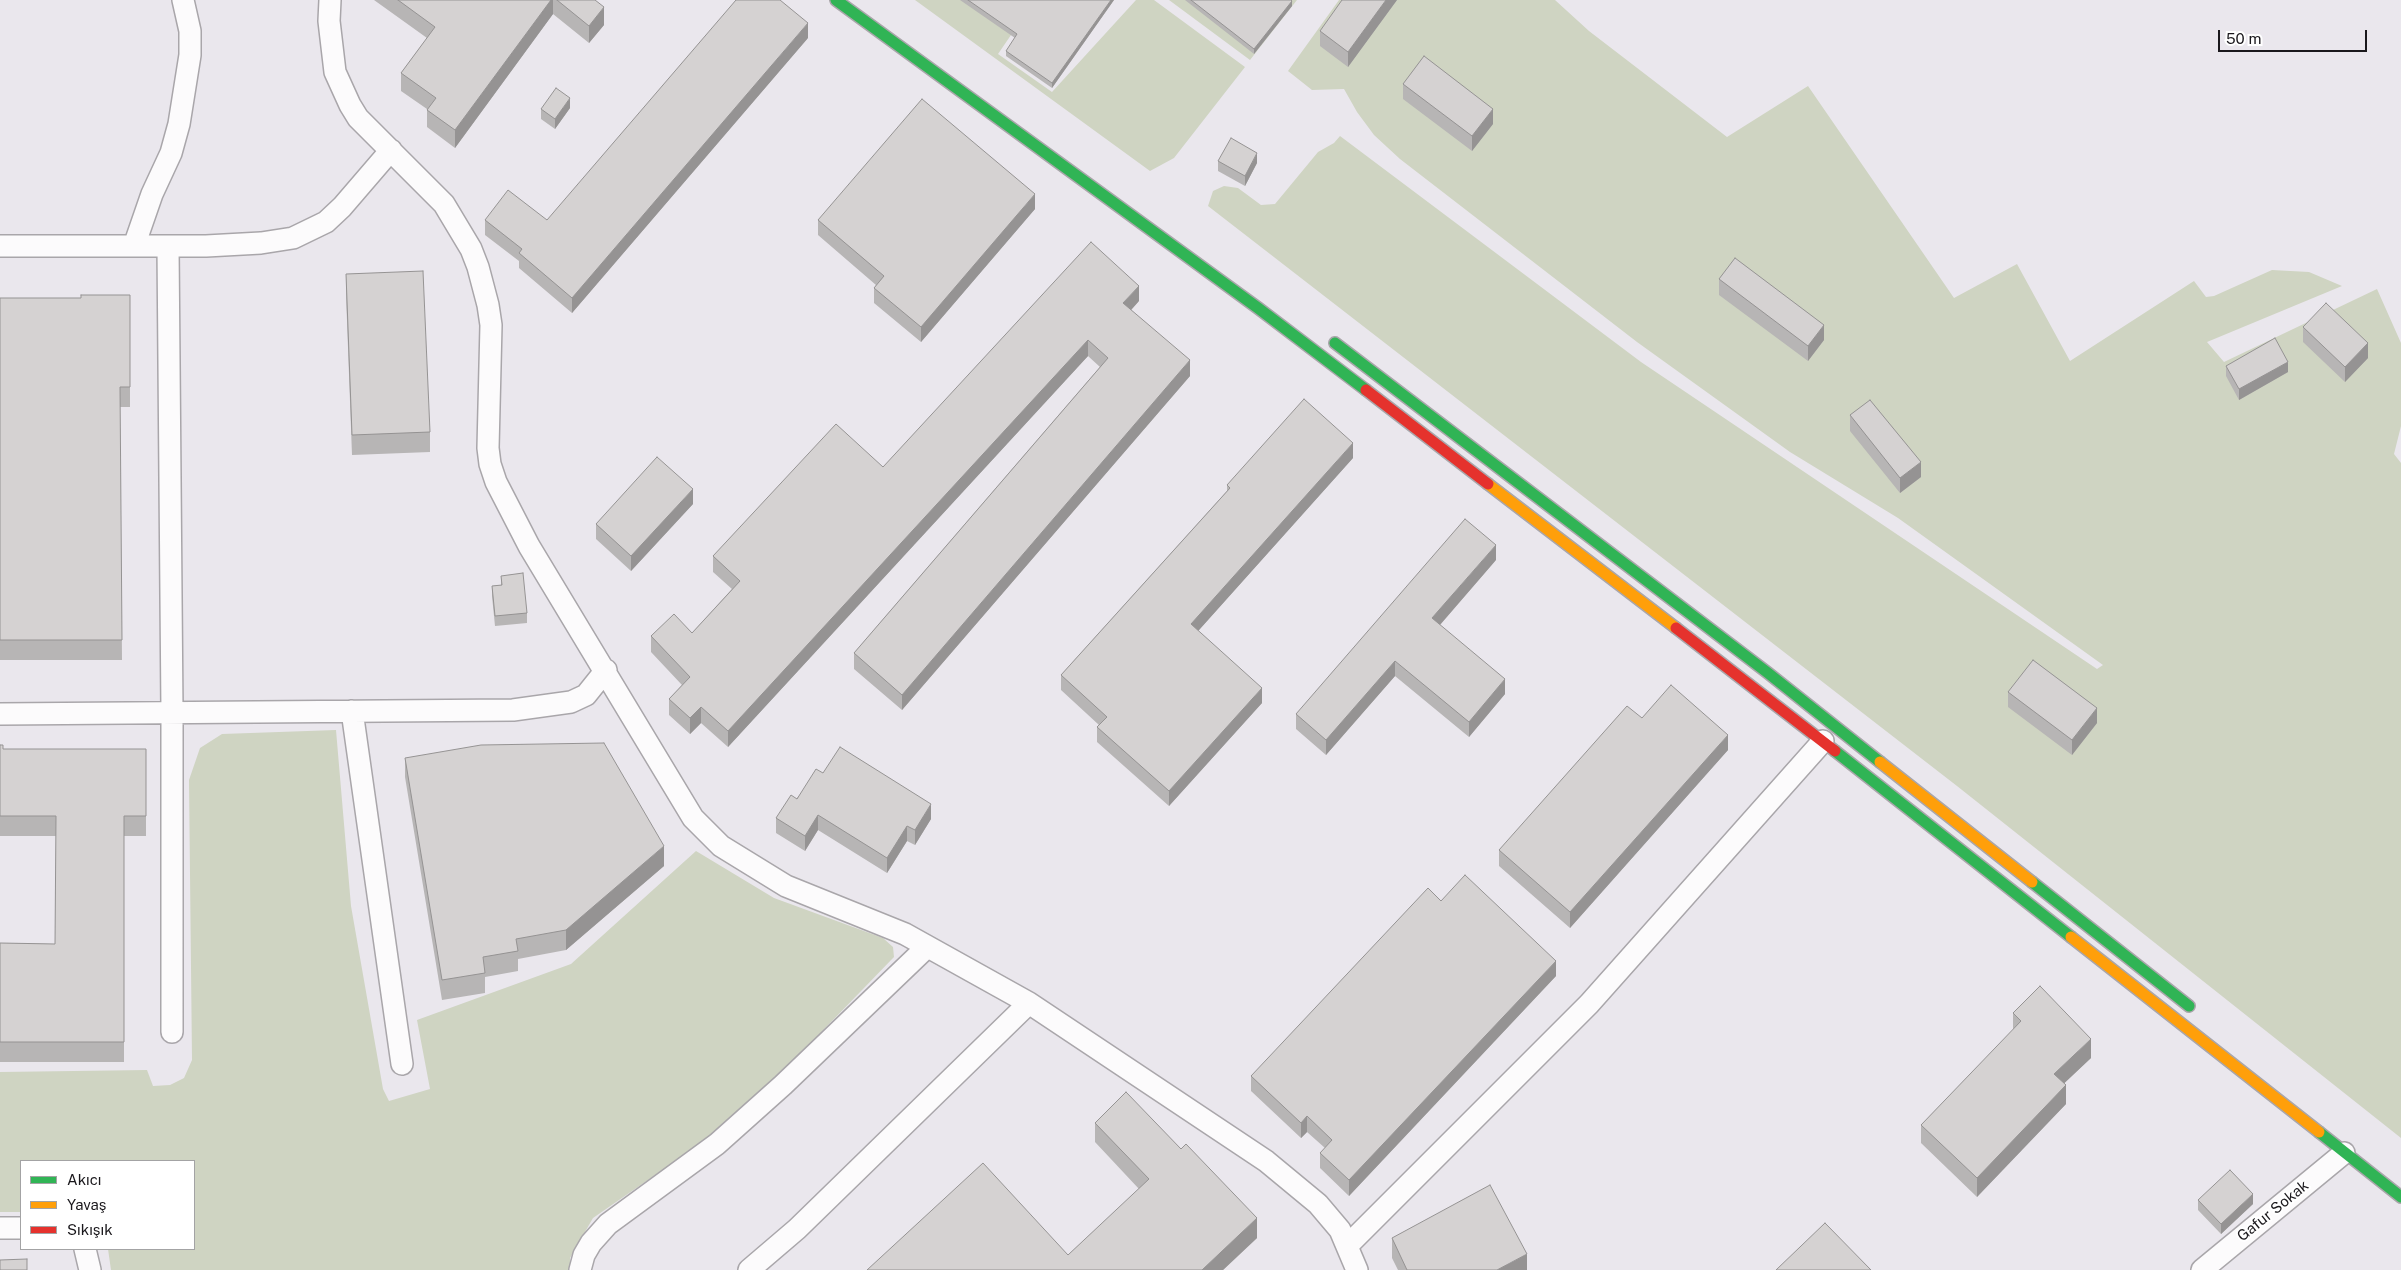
<!DOCTYPE html>
<meta charset="utf-8">
<style>
body{margin:0}
#map{position:relative;width:2401px;height:1270px;overflow:hidden;background:#eae7ed;font-family:"Public Sans",sans-serif}
canvas{display:block}
.legend{position:absolute;left:20px;top:1160px;width:175px;height:90px;box-sizing:border-box;background:#fff;border:1px solid #a3a3a4;margin:0;padding:6px 9px;list-style:none;font-size:15px;color:#1a181c}
.legend li{display:flex;align-items:center;gap:10px;height:25px}
.legend b{width:25px;border:1px solid #a3a3a4}
.scale{position:absolute;left:2218px;top:30px;width:149px;height:22px;box-sizing:border-box;border:2px solid #1a181c;border-top:0;padding-left:6px;font-size:15px;line-height:18px;white-space:nowrap;color:#1a181c;-webkit-text-stroke:4px #fff;paint-order:stroke}
</style>
<div id="map">
<canvas width="2401" height="1270"></canvas>
<ul class="legend">
<li><b style="height:6px;background:#30b455"></b>Akıcı</li>
<li><b style="height:6px;background:#ff9f0a"></b>Yavaş</li>
<li><b style="height:6px;background:#e5322d"></b>Sıkışık</li>
</ul>
<div class="scale">50 m</div>
</div>
<script>
const ctx = document.querySelector('canvas').getContext('2d');
ctx.lineJoin = 'round';
function paint(path, color) { ctx.fillStyle = color; ctx.fill(path, 'evenodd'); }
const toPath = rows => new Path2D(rows.map(r => 'M' + r).join(''));
function stroke(path, color, width, dash) { ctx.strokeStyle = color; ctx.lineWidth = width; ctx.lineCap = dash ? 'butt' : 'round'; ctx.setLineDash(dash || []); ctx.stroke(path); }
function label(font, color, halo, rows, align = 'center') {
  ctx.font = font + ' "Public Sans",sans-serif'; ctx.lineWidth = 4; ctx.setLineDash([]); ctx.textBaseline = 'middle'; ctx.strokeStyle = halo; ctx.fillStyle = color; for (const [text, x, y, turn = 0] of rows) {
    ctx.save(); ctx.translate(x, y); ctx.rotate((+turn || 0) * Math.PI / 180); ctx.textAlign = isNaN(turn) ? turn : align; if (halo) ctx.strokeText(text, 0, 0); ctx.fillText(text, 0, 0); ctx.restore();
  }
}
paint(toPath([
 [915,0,1035,0,998,54,1052,92,1136,0,1154,0,1245,67,1174,158,1150,171],
 [1169,0,1297,0,1250,60],
 [1339,0,1555,0,1589,31,1727,137,1808,86,1954,298,2017,264,2070,361,2194,281,2206,297,2214,296,2272,270,2309,272,2342,286,2207,342,2224,362,2377,289,2401,343,2401,426,2394,454,2401,463,2401,1138,1957,786,1208,206,1213,191,1224,186,1238,188,1261,205,1275,204,1318,152,1334,143,1340,136,1641,362,2097,669,2103,665,1898,518,1790,452,1637,342,1400,159,1374,135,1357,112,1344,89,1312,90,1288,71],
 [336,730,351,906,383,1089,389,1101,430,1089,417,1020,571,964,696,851,774,898,883,938,893,947,894,957,739,1117,593,1218,570,1258,570,1270,111,1270,108,1249,194,1249,194,1161,21,1161,21,1212,0,1212,0,1072,147,1070,153,1086,170,1085,184,1078,192,1060,189,780,200,748,222,734]
]), '#cfd4c2');
const street = toPath([
 [330,0,329,21,335,72,350,105,358,118,444,204,471,249,478,267,488,305,491,325,488,448,490,464,496,482,529,546,693,818,721,846,786,886,905,934,1029,1003,1266,1161,1318,1204,1340,1230,1357,1270],
 [0,246,206,246,261,243,293,238,326,222,342,207,391,150],
 [134,246,152,194,171,153,179,124,190,55,190,31,183,0],
 [168,246,172,712,172,1032],
 [352,711,402,1064],
 [0,714,513,710,571,702,586,695,606,670],
 [0,1228,21,1228],
 [1347,1246,1589,1004,1823,741],
 [85,1249,90,1270],
 [580,1270,584,1255,591,1243,608,1224,717,1144,783,1085,927,947],
 [749,1270,797,1229,1029,1003],
 [2202,1270,2344,1153]
]);
const fast = toPath([
 [836,0,1258,308,1366,390],
 [1335,343,1768,673,1880,762],
 [1835,751,2071,937],
 [2032,882,2189,1006],
 [2319,1132,2401,1197]
]);
const slow = toPath([
 [1488,484,1676,628],
 [1880,762,2032,882],
 [2071,937,2319,1132]
]);
const jam = toPath([
 [1366,390,1488,484],
 [1676,628,1835,751]
]);
stroke(street, '#a9a6aa', 24);
stroke(fast, '#a9a6aa', 14);
stroke(slow, '#a9a6aa', 14);
stroke(jam, '#a9a6aa', 14);
stroke(street, '#fcfbfc', 21);
stroke(fast, '#30b455', 11);
stroke(slow, '#ff9f0a', 11);
stroke(jam, '#e5322d', 11);
paint(toPath([
 [374,0,595,0,604,25,589,43,553,14,455,148,427,127,427,109,401,91,401,73,427,38],
 [960,0,1114,0,1052,88,1006,56,1006,51,1015,38],
 [1185,0,1291,0,1292,6,1254,54],
 [1397,0,1348,67,1320,46,1320,31],
 [808,38,572,313,519,268,519,261,485,235,485,220,547,220],
 [1403,84,1493,124,1472,151,1403,99],
 [570,108,555,129,541,119,541,109],
 [1218,161,1257,163,1245,186,1218,171],
 [1035,209,921,342,874,303,874,288,876,285,818,235,818,220],
 [346,274,430,432,430,452,352,455,346,294],
 [1719,279,1824,340,1808,361,1719,295],
 [130,295,130,407,120,407,122,660,0,660,0,298,81,298],
 [1139,301,1131,310,1190,376,902,710,854,669,854,653,1100,367,1088,356,728,747,701,723,690,734,669,715,669,699,682,685,651,652,651,636,692,633,732,589,713,572,713,556,883,467],
 [2303,327,2368,358,2345,382,2303,342],
 [2226,366,2288,372,2239,400,2226,376],
 [1850,415,1921,477,1900,493,1850,431],
 [1353,458,1198,631,1262,703,1169,806,1097,742,1097,727,1099,725,1061,690,1061,675,1227,491,1227,485],
 [693,504,631,571,596,539,596,524],
 [1496,560,1440,625,1505,694,1469,737,1395,676,1326,755,1296,729,1296,714],
 [501,576,527,613,527,623,495,626,492,596,492,586,501,585],
 [2008,692,2097,723,2072,755,2008,707],
 [1642,718,1728,750,1570,928,1499,866,1499,850],
 [0,745,3,749,146,749,146,836,124,836,124,1062,0,1062,0,943,55,944,56,836,0,836],
 [405,758,664,866,566,950,518,959,518,971,485,977,485,993,442,1000,405,777],
 [823,773,931,819,915,845,907,841,887,873,818,830,805,851,776,833,776,818],
 [1441,901,1556,976,1349,1196,1320,1168,1320,1153,1325,1148,1307,1132,1301,1138,1251,1091,1251,1076],
 [2013,1013,2091,1058,2064,1083,2066,1104,1977,1197,1921,1143,1921,1125,2013,1030],
 [1095,1123,1257,1238,1223,1270,867,1270,1068,1255,1139,1189,1095,1142],
 [2198,1200,2253,1204,2221,1234,2198,1210],
 [1392,1238,1527,1270,1398,1270,1392,1258]
]), '#b7b5b5');
paint(toPath([
 [551,0,553,0,553,14,455,148,455,130],
 [1111,0,1114,0,1052,88,1052,83],
 [1386,0,1397,0,1348,67,1348,52],
 [1292,1,1292,6,1254,54,1254,49],
 [604,7,604,25,589,43,589,26],
 [808,23,808,38,572,313,572,298],
 [570,98,570,108,555,129,555,119],
 [1493,109,1493,124,1472,151,1472,136],
 [1257,153,1257,163,1245,186,1245,176],
 [1035,194,1035,209,921,342,921,327],
 [1139,286,1139,301,1123,319,1123,303],
 [1824,325,1824,340,1808,361,1808,346],
 [1088,340,1088,356,728,747,728,731],
 [2368,343,2368,358,2345,382,2345,367],
 [1190,360,1190,376,902,710,902,695],
 [2288,362,2288,372,2239,400,2239,389],
 [1353,443,1353,458,1191,639,1191,624],
 [1921,462,1921,477,1900,493,1900,478],
 [693,489,693,504,631,571,631,556],
 [1496,545,1496,560,1432,634,1432,618],
 [1395,661,1395,676,1326,755,1326,740],
 [1505,679,1505,694,1469,737,1469,722],
 [1262,688,1262,703,1169,806,1169,791],
 [701,707,701,723,690,734,690,718],
 [2097,708,2097,723,2072,755,2072,740],
 [1728,735,1728,750,1570,928,1570,912],
 [931,804,931,819,915,845,915,830],
 [818,815,818,830,805,851,805,836],
 [907,826,907,841,887,873,887,858],
 [664,846,664,866,566,950,566,930],
 [1556,961,1556,976,1349,1196,1349,1180],
 [2091,1039,2091,1058,2054,1093,2054,1074],
 [2066,1085,2066,1104,1977,1197,1977,1178],
 [1307,1116,1307,1132,1301,1138,1301,1123],
 [2253,1194,2253,1204,2221,1234,2221,1224],
 [1257,1218,1257,1238,1223,1270,1202,1270],
 [1527,1254,1527,1270,1497,1270]
]), '#959393');
const building = toPath([
 [398,0,551,0,455,130,427,110,436,98,401,73,435,27,398,0],
 [557,0,595,0,604,7,589,26,557,0],
 [736,0,780,0,808,23,572,298,519,253,522,249,485,220,508,190,547,220,736,0],
 [968,0,1111,0,1052,83,1006,51,1017,34,968,0],
 [1191,0,1291,0,1292,1,1254,49,1191,0],
 [1342,0,1386,0,1348,52,1320,31,1342,0],
 [1424,56,1493,109,1472,136,1403,84,1424,56],
 [556,88,570,98,555,119,541,109,556,88],
 [922,99,1035,194,921,327,874,288,884,276,818,220,922,99],
 [1231,138,1257,153,1245,176,1218,161,1231,138],
 [1091,242,1139,286,1123,303,1190,360,902,695,854,653,1108,358,1088,340,728,731,701,707,690,718,669,699,690,677,651,636,674,614,692,633,740,581,713,556,836,424,883,467,1091,242],
 [1735,258,1824,325,1808,346,1719,279,1735,258],
 [423,271,430,432,352,435,346,274,423,271],
 [81,295,130,295,130,387,120,387,122,640,0,640,0,298,81,298,81,295],
 [2326,303,2368,343,2345,367,2303,327,2326,303],
 [2275,338,2288,362,2239,389,2226,366,2275,338],
 [1304,399,1353,443,1191,624,1262,688,1169,791,1097,727,1107,717,1061,675,1230,488,1227,485,1304,399],
 [1870,400,1921,462,1900,478,1850,415,1870,400],
 [657,457,693,489,631,556,596,524,657,457],
 [1465,519,1496,545,1432,618,1505,679,1469,722,1395,661,1326,740,1296,714,1465,519],
 [523,573,527,613,495,616,492,586,502,585,501,576,523,573],
 [2033,660,2097,708,2072,740,2008,692,2033,660],
 [1671,685,1728,735,1570,912,1499,850,1627,706,1642,718,1671,685],
 [604,743,664,846,566,930,516,939,518,951,483,957,485,973,442,980,405,758,481,745,604,743],
 [0,745,3,745,3,749,146,749,146,816,124,816,124,1042,0,1042,0,943,55,944,56,816,0,816,0,745],
 [840,747,931,804,915,830,907,826,887,858,818,815,805,836,776,818,791,795,797,799,816,769,823,773,840,747],
 [1465,875,1556,961,1349,1180,1320,1153,1332,1140,1307,1116,1301,1123,1251,1076,1428,888,1441,901,1465,875],
 [2040,986,2091,1039,2054,1074,2066,1085,1977,1178,1921,1125,2021,1021,2013,1013,2040,986],
 [1126,1092,1181,1149,1186,1144,1257,1218,1202,1270,867,1270,983,1163,1068,1255,1149,1179,1095,1123,1126,1092],
 [2230,1170,2253,1194,2221,1224,2198,1200,2230,1170],
 [1490,1185,1527,1254,1497,1270,1407,1270,1392,1238,1490,1185],
 [1825,1223,1871,1270,1776,1270,1825,1223],
 [27,1259,27,1270,0,1270,0,1260,27,1259]
]);
paint(building, '#d5d2d2');
stroke(building, '#959393', 1);
label('15px', '#1a181c', '#fff', [
 ["Gafur Sokak",2273,1211,-39]
]);
</script>
